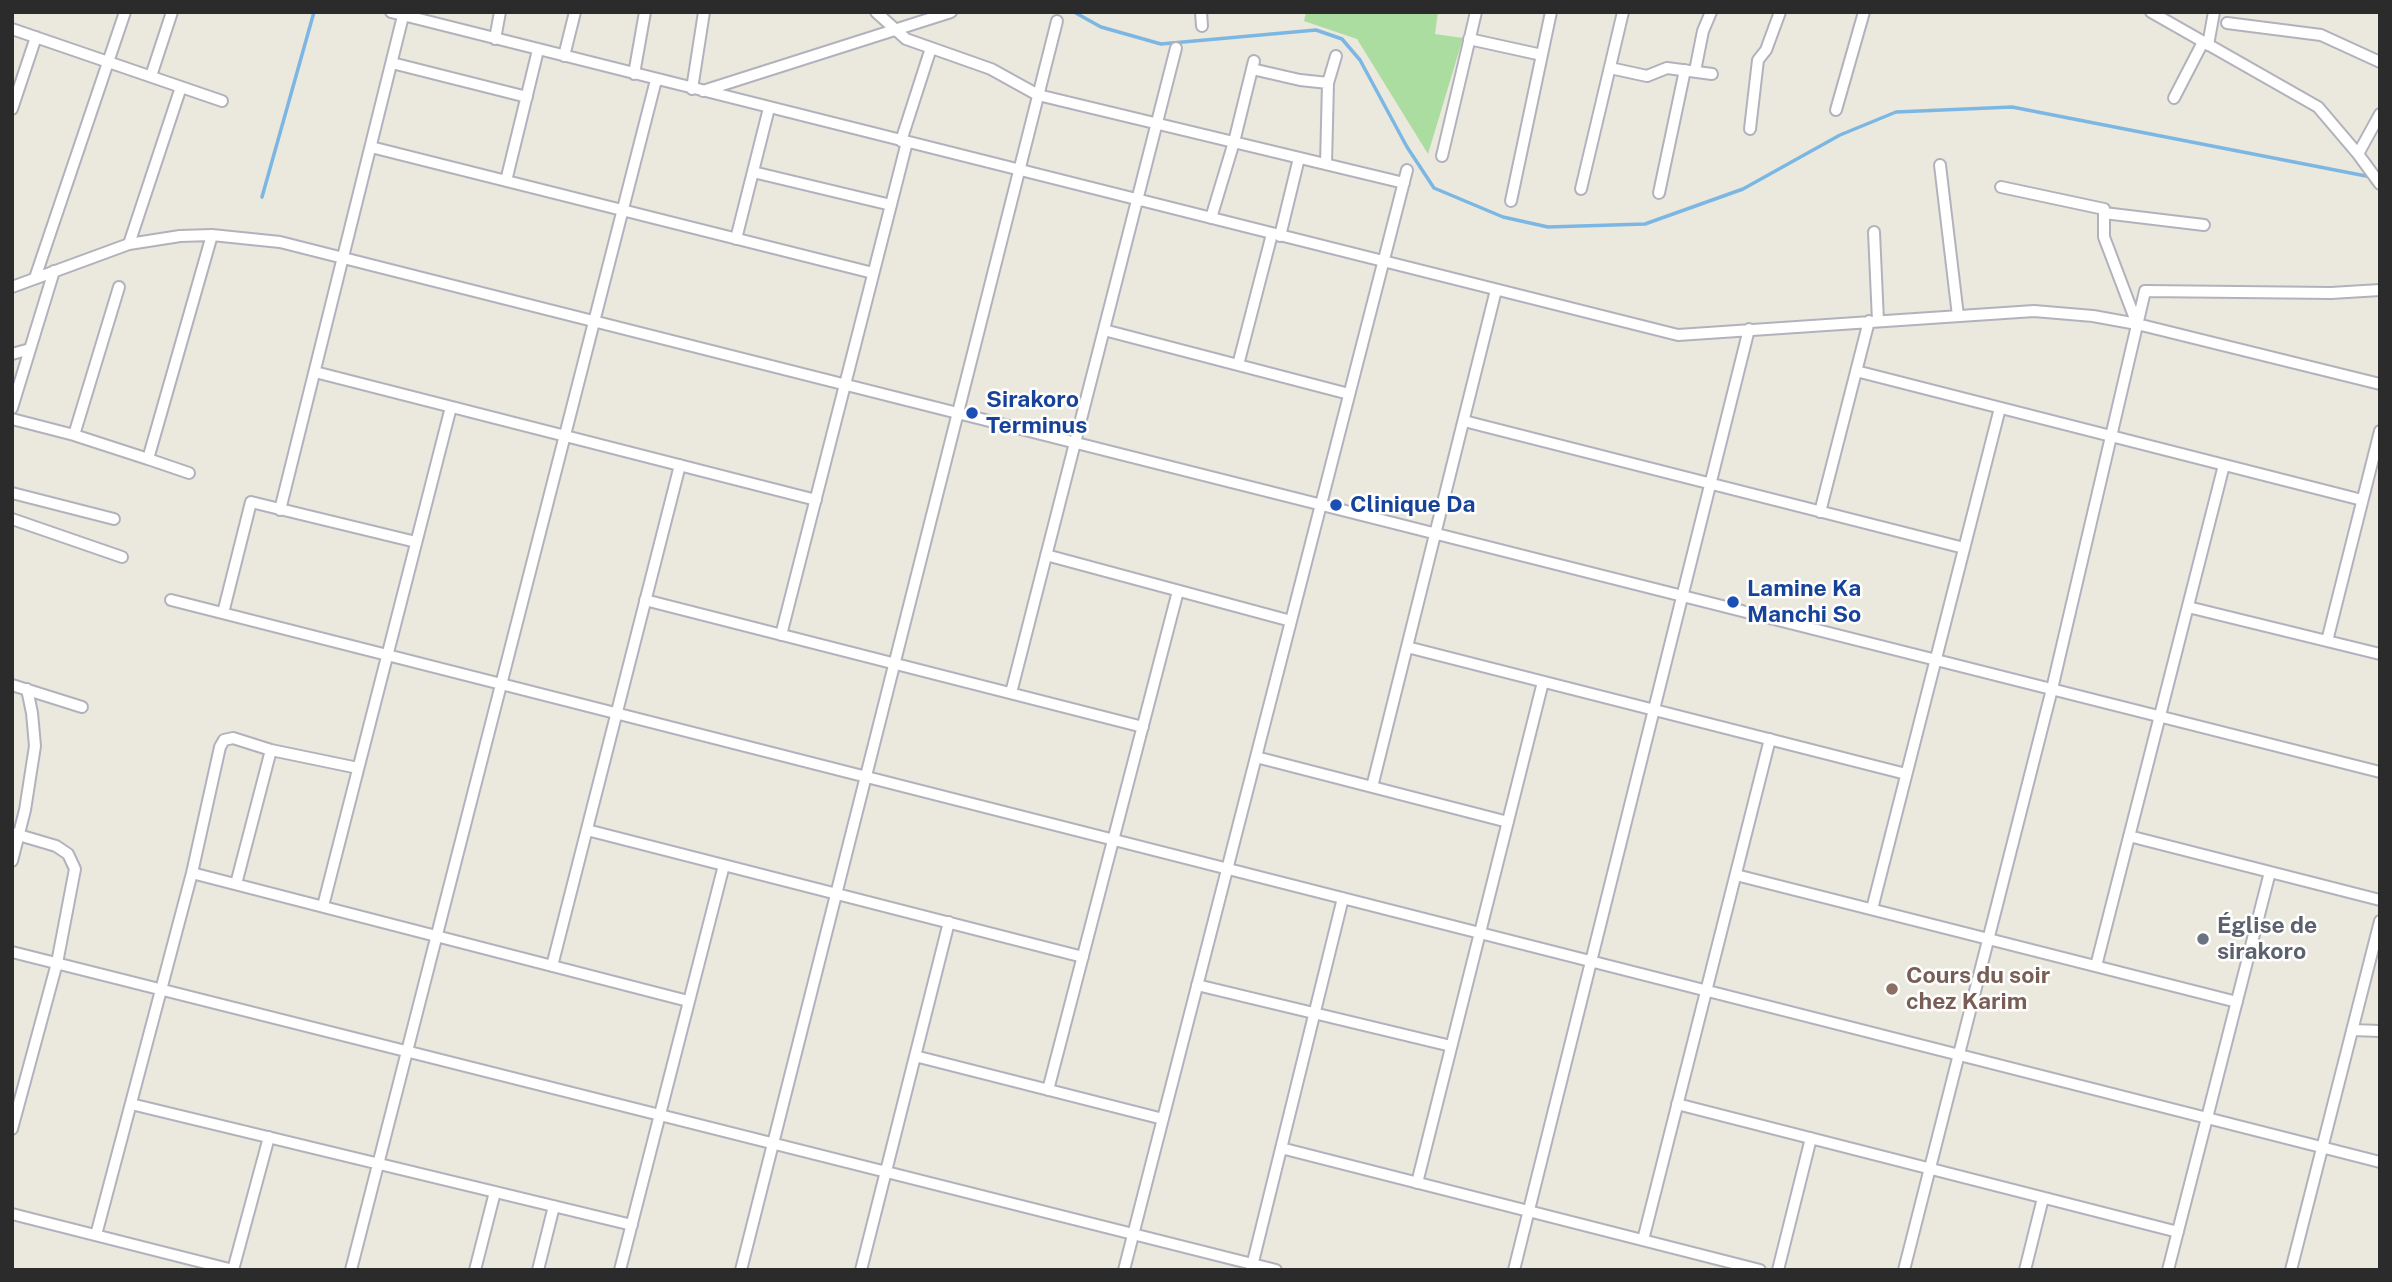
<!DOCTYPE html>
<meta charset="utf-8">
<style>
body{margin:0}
#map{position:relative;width:2392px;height:1282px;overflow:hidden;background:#ebe8de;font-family:"Public Sans",sans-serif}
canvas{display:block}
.frame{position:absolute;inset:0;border:14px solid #2b2b2b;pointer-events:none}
</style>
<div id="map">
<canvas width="2392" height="1282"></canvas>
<div class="frame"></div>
</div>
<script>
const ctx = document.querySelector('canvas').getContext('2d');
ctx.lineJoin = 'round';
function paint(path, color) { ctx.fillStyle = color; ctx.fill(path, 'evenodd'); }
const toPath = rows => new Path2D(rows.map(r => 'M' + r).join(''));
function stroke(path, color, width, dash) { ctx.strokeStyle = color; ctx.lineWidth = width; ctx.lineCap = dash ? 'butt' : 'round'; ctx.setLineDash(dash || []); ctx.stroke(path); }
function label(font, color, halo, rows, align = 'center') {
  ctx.font = font + ' "Public Sans",sans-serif'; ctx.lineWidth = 5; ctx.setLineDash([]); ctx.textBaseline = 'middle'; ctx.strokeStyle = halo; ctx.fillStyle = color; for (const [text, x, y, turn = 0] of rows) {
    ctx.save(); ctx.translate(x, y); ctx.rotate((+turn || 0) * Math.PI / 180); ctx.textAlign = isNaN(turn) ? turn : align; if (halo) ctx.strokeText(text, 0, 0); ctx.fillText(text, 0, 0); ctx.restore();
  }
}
paint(toPath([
 [1306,12,1438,12,1435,34,1463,38,1428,154,1357,39,1304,21]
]), '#abdca0');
stroke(toPath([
 [1074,12,1101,27,1161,44,1316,30,1342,39,1360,60,1407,147,1434,188,1503,217,1548,227,1645,224,1743,189,1840,135,1896,112,2012,107,2371,177],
 [262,197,314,12]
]), '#7cb7e3', 3.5);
const minor = toPath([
 [391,12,1678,335,2034,311,2093,316,2137,324,2380,384],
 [876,12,906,39,991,69,1038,95,1404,183],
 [1201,12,1202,26],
 [2151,12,2318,107,2358,154,2380,184],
 [2227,23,2321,35,2380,62],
 [12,29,222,101],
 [495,39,500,12],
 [1469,39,1542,55],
 [2208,45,2214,12],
 [564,56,575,12],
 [392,63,527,97],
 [1610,68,1647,76,1667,68,1712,74],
 [1252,69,1300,80,1328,83],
 [1695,71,1703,31,1711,12],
 [634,74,645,12],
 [151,76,172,12],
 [692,89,704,12],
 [703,91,951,12],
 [2174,98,2203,42],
 [12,109,36,37],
 [1836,110,1864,12],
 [1750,129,1758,60,1766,50,1780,12],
 [901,141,931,48],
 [371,147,873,273],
 [2358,154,2380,114],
 [1442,156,1476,12],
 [1326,164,1328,83,1336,56],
 [1940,165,1958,316],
 [753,172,891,205],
 [506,181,538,50],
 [2001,187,2104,209,2104,237,2137,324],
 [1581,189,1623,12],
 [1659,193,1685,70],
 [1511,201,1551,12],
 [2104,213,2204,225],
 [1211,218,1234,142,1254,61],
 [1874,232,1878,321],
 [1280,236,1299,158],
 [736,239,769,108],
 [129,244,181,87],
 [35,278,125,12],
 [12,287,129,244,180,236,212,235,280,242,2380,772],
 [1104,330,1349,394],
 [12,354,30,349],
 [1238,365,1272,234],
 [1856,371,2362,500],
 [315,372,816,500],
 [12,408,54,271],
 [12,419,74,435,148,459,212,235],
 [1464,421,1964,548],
 [74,435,119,287],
 [148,459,189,473],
 [12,493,114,519],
 [280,510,403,16],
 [1820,512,1869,321],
 [12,519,122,557],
 [1046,555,1291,621],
 [171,600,2380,1162],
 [645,600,1143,727],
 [2188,607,2380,654],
 [223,613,251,502,416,542],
 [781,635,907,142],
 [2327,641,2380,431],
 [1407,647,1906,774],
 [12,685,82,707],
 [1011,693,1176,48],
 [1256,757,1508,822],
 [1372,787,1496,290],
 [587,830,1083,957],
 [12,833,56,846,68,854,75,869,57,963,12,1129],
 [2129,836,2380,900],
 [12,861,25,810,35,746,32,713,27,689],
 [192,873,688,1001],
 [1736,875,2237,1002],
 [236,884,271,750],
 [323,906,451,407],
 [1872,909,2000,408],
 [12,952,1276,1270],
 [552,966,680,465],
 [2096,966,2224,465],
 [1197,985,1451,1046],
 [2352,1030,2380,1031],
 [915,1056,1163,1119],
 [1048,1090,1178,591],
 [131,1104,632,1225],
 [1677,1104,2178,1232],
 [1281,1148,1760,1270],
 [1417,1183,1543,682],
 [12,1214,233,1270],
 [96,1235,192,873,220,747,224,740,233,738,271,750,358,768],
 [1643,1240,1770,739],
 [233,1270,269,1137],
 [351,1270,656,80],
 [475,1270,495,1192],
 [538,1270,554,1206],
 [620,1270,724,865],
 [741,1270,1057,21],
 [861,1270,949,922],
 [1124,1270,1407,170],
 [1251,1270,1343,898],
 [1514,1270,1749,329],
 [1778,1270,1811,1138],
 [1904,1270,2052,689,2145,291,2331,293,2380,290],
 [2025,1270,2043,1198],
 [2168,1270,2270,872],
 [2291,1270,2380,921]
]);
stroke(minor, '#b2b2bd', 14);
stroke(minor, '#fff', 10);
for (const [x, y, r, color] of [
 [972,413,7,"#1a4fb4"],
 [1336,505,7,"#1a4fb4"],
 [1733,602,7,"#1a4fb4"],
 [2203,939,7,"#6b7280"],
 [1892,989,7,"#8d6e63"]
]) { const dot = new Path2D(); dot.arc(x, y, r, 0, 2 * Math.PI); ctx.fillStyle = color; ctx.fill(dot); stroke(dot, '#fff', 2.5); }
label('bold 23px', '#164399', '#fff', [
 ["Sirakoro",986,400],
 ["Terminus",986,426],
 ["Clinique Da",1350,505],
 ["Lamine Ka",1747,589],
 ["Manchi So",1747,615]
], 'left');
label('bold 23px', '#5b616d', '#fff', [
 ["Église de",2217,926],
 ["sirakoro",2217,952]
], 'left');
label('bold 23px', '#785e54', '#fff', [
 ["Cours du soir",1906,976],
 ["chez Karim",1906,1002]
], 'left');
</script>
